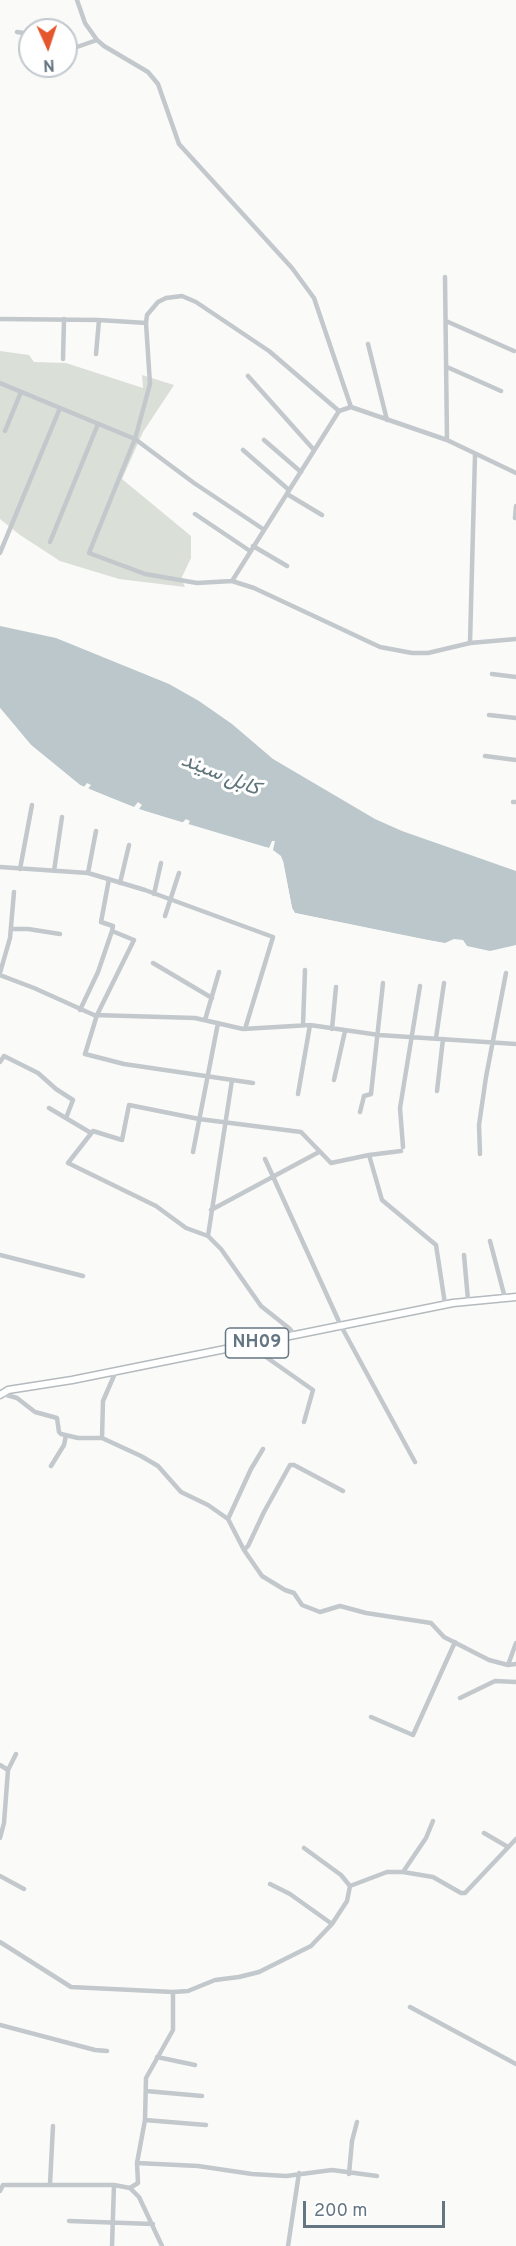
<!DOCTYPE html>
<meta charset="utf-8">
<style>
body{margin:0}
#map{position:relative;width:516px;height:2246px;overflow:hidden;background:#fafaf8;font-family:Overpass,sans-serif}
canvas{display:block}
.north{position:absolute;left:18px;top:18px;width:60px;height:60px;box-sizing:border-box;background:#fff;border:2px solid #c1c8cd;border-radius:50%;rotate:177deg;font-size:16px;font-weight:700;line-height:24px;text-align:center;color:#657683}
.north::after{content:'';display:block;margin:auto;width:21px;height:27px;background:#e4572e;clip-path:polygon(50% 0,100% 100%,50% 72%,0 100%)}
.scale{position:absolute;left:303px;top:2201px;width:142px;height:27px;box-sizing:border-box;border:3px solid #657683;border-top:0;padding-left:8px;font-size:18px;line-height:21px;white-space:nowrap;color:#657683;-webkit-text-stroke:4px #fff;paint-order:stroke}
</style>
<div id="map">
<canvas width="516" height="2246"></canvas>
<div class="north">N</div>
<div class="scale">200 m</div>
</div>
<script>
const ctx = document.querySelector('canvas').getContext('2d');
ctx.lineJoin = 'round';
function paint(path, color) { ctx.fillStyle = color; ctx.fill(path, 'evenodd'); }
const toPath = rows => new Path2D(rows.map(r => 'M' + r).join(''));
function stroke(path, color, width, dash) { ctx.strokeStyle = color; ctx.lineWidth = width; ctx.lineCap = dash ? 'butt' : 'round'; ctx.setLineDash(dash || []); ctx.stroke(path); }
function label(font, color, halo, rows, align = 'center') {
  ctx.font = font + ' Overpass,Vazirmatn,sans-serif'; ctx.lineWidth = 6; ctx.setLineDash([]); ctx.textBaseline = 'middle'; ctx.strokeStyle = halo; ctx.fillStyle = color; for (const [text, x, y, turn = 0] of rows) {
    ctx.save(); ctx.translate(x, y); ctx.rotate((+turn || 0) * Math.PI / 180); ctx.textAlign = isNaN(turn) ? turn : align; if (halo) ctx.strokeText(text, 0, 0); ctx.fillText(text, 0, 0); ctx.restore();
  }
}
paint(toPath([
 [0,351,29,355,34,362,66,363,143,388,142,375,174,385,143,432,122,479,191,536,191,558,181,579,185,587,119,579,60,561,20,535,0,519]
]), '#dadfd7');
paint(toPath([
 [0,626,56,638,169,684,199,701,232,724,273,759,375,819,402,831,516,871,516,945,490,951,467,946,463,940,454,939,445,943,420,939,295,913,292,908,283,861,269,848,138,809,80,785,31,745,0,708]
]), '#bbc7cb');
paint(toPath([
 [0,708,31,745,80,785,84,787,87,783,91,785,88,789,134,807,138,802,142,805,139,809,182,823,186,819,190,821,188,825,256,845,269,848,272,841,275,841,273,850,281,856,283,861,292,908,295,913,448,944,443,945,411,939,293,915,290,909,280,862,275,855,137,812,79,787,43,760,23,741,0,713]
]), '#fafaf8');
const major = toPath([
 [0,1395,8,1390,72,1380,453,1303,516,1297]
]);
stroke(major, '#b5babe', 9);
stroke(toPath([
 [77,0,85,23,97,40,104,46,148,72,158,84,179,144,292,268,314,298,351,407,447,440,516,473],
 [17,32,30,34],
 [66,43,77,47,97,40],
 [445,277,447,440],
 [0,319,99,320,146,323,147,315,158,302,166,298,182,296,196,302,269,351,339,411],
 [446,321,514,351],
 [146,323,150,384,135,439,89,553,145,574,197,583,232,581,254,588,380,647,412,653,428,653,470,643,516,639],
 [368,344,387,420],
 [96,354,99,320],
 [63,359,64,319],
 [447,367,501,391],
 [248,376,314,450],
 [0,383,135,439,194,483,263,529],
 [5,431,21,392],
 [264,440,301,472],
 [243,450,289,490],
 [287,494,322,515],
 [195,514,250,551],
 [515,518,516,506],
 [50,542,98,424],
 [253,546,287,566],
 [0,553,60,408],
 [232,581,339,411,351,407],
 [470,643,475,455],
 [492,674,516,677],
 [489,715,516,718],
 [485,756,516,760],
 [513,802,516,802],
 [0,867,88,873,145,890,273,937,245,1029],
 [20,869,32,805],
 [54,871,62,817],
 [88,873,96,831],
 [109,879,101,922,113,926,112,931,134,940,97,1015,85,1054,124,1064,253,1083],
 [120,883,129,845],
 [154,894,161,863],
 [165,916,179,873],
 [11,929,28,929,60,934],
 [153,963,212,998],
 [0,973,10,938,14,892],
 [0,975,34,988,94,1015,195,1018,243,1029,310,1025,379,1035,516,1044],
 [80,1010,98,972,112,931],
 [205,1020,219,972],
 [303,1025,305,970],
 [332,1029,336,987],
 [436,1038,444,983],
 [0,1062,4,1056,38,1073,56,1089,73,1100,66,1118],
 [334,1080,345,1031],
 [437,1091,443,1039],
 [298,1094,310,1025],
 [49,1108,91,1133],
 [360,1112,364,1096,371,1094,383,983],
 [403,1147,400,1108,420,986],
 [193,1152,218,1023],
 [480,1154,479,1125,486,1077,506,973],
 [369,1155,401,1151],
 [265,1159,341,1326,415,1462],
 [211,1210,319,1152],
 [208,1236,232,1080],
 [490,1241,505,1298],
 [0,1255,83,1276],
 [464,1255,468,1300],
 [294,1335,290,1329,261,1306,221,1249,208,1236,186,1228,156,1206,68,1163,93,1131,122,1140,129,1105,199,1119,301,1132,331,1163,369,1155,382,1200,436,1245,445,1304],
 [249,1345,313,1390,304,1422],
 [3,1394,17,1398,35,1412,57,1418,59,1432,61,1434,78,1438,102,1438,141,1456,158,1466,181,1492,208,1505,228,1519,244,1550,262,1576,285,1590,294,1593,302,1605,320,1612,340,1606,366,1613,431,1623,444,1637,489,1660,508,1665,516,1664],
 [102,1438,103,1401,116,1371],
 [51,1466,64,1445,66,1435],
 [228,1519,251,1469,263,1449],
 [244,1550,248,1546,264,1512,290,1465,294,1465,343,1491],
 [508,1665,516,1643],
 [460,1698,495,1681,516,1682],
 [371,1717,413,1735,455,1642],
 [0,1765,8,1770],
 [484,1833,508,1847],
 [0,1838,4,1823,8,1770,16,1754],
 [304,1848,341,1875,350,1886],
 [403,1872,426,1838,433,1821],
 [0,1876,24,1889],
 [270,1884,290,1894,332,1924],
 [0,1942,71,1987,173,1992,188,1991,215,1980,239,1977,259,1972,311,1946,332,1924,347,1901,350,1886,387,1872,403,1872,433,1877,461,1893,465,1893,516,1839],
 [410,2007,516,2064],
 [0,2025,95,2050,107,2051],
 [157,2057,195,2065],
 [146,2091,202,2096],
 [145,2120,206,2125],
 [137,2163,198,2166,252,2174,286,2176,332,2170,377,2176],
 [349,2174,352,2141,357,2122],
 [50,2184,53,2126],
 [130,2188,139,2197,162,2246],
 [0,2191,3,2185,114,2185,130,2188,138,2183,137,2163,145,2120,146,2078,173,2030,173,1992],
 [69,2221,153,2224],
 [112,2246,114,2185],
 [288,2246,299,2173]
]), '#c3c8cc', 4.5);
stroke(major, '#fff', 6);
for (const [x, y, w] of [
 [257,1343,63]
]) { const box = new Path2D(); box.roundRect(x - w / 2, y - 15, w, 30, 4.5); ctx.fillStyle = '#fff'; ctx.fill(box); stroke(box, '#657683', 1.5); }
label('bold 18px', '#657683', null, [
 ["NH09",257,1343]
]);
label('italic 21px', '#60757c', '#fff', [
 ["کابل سيند",220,776,22]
]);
</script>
